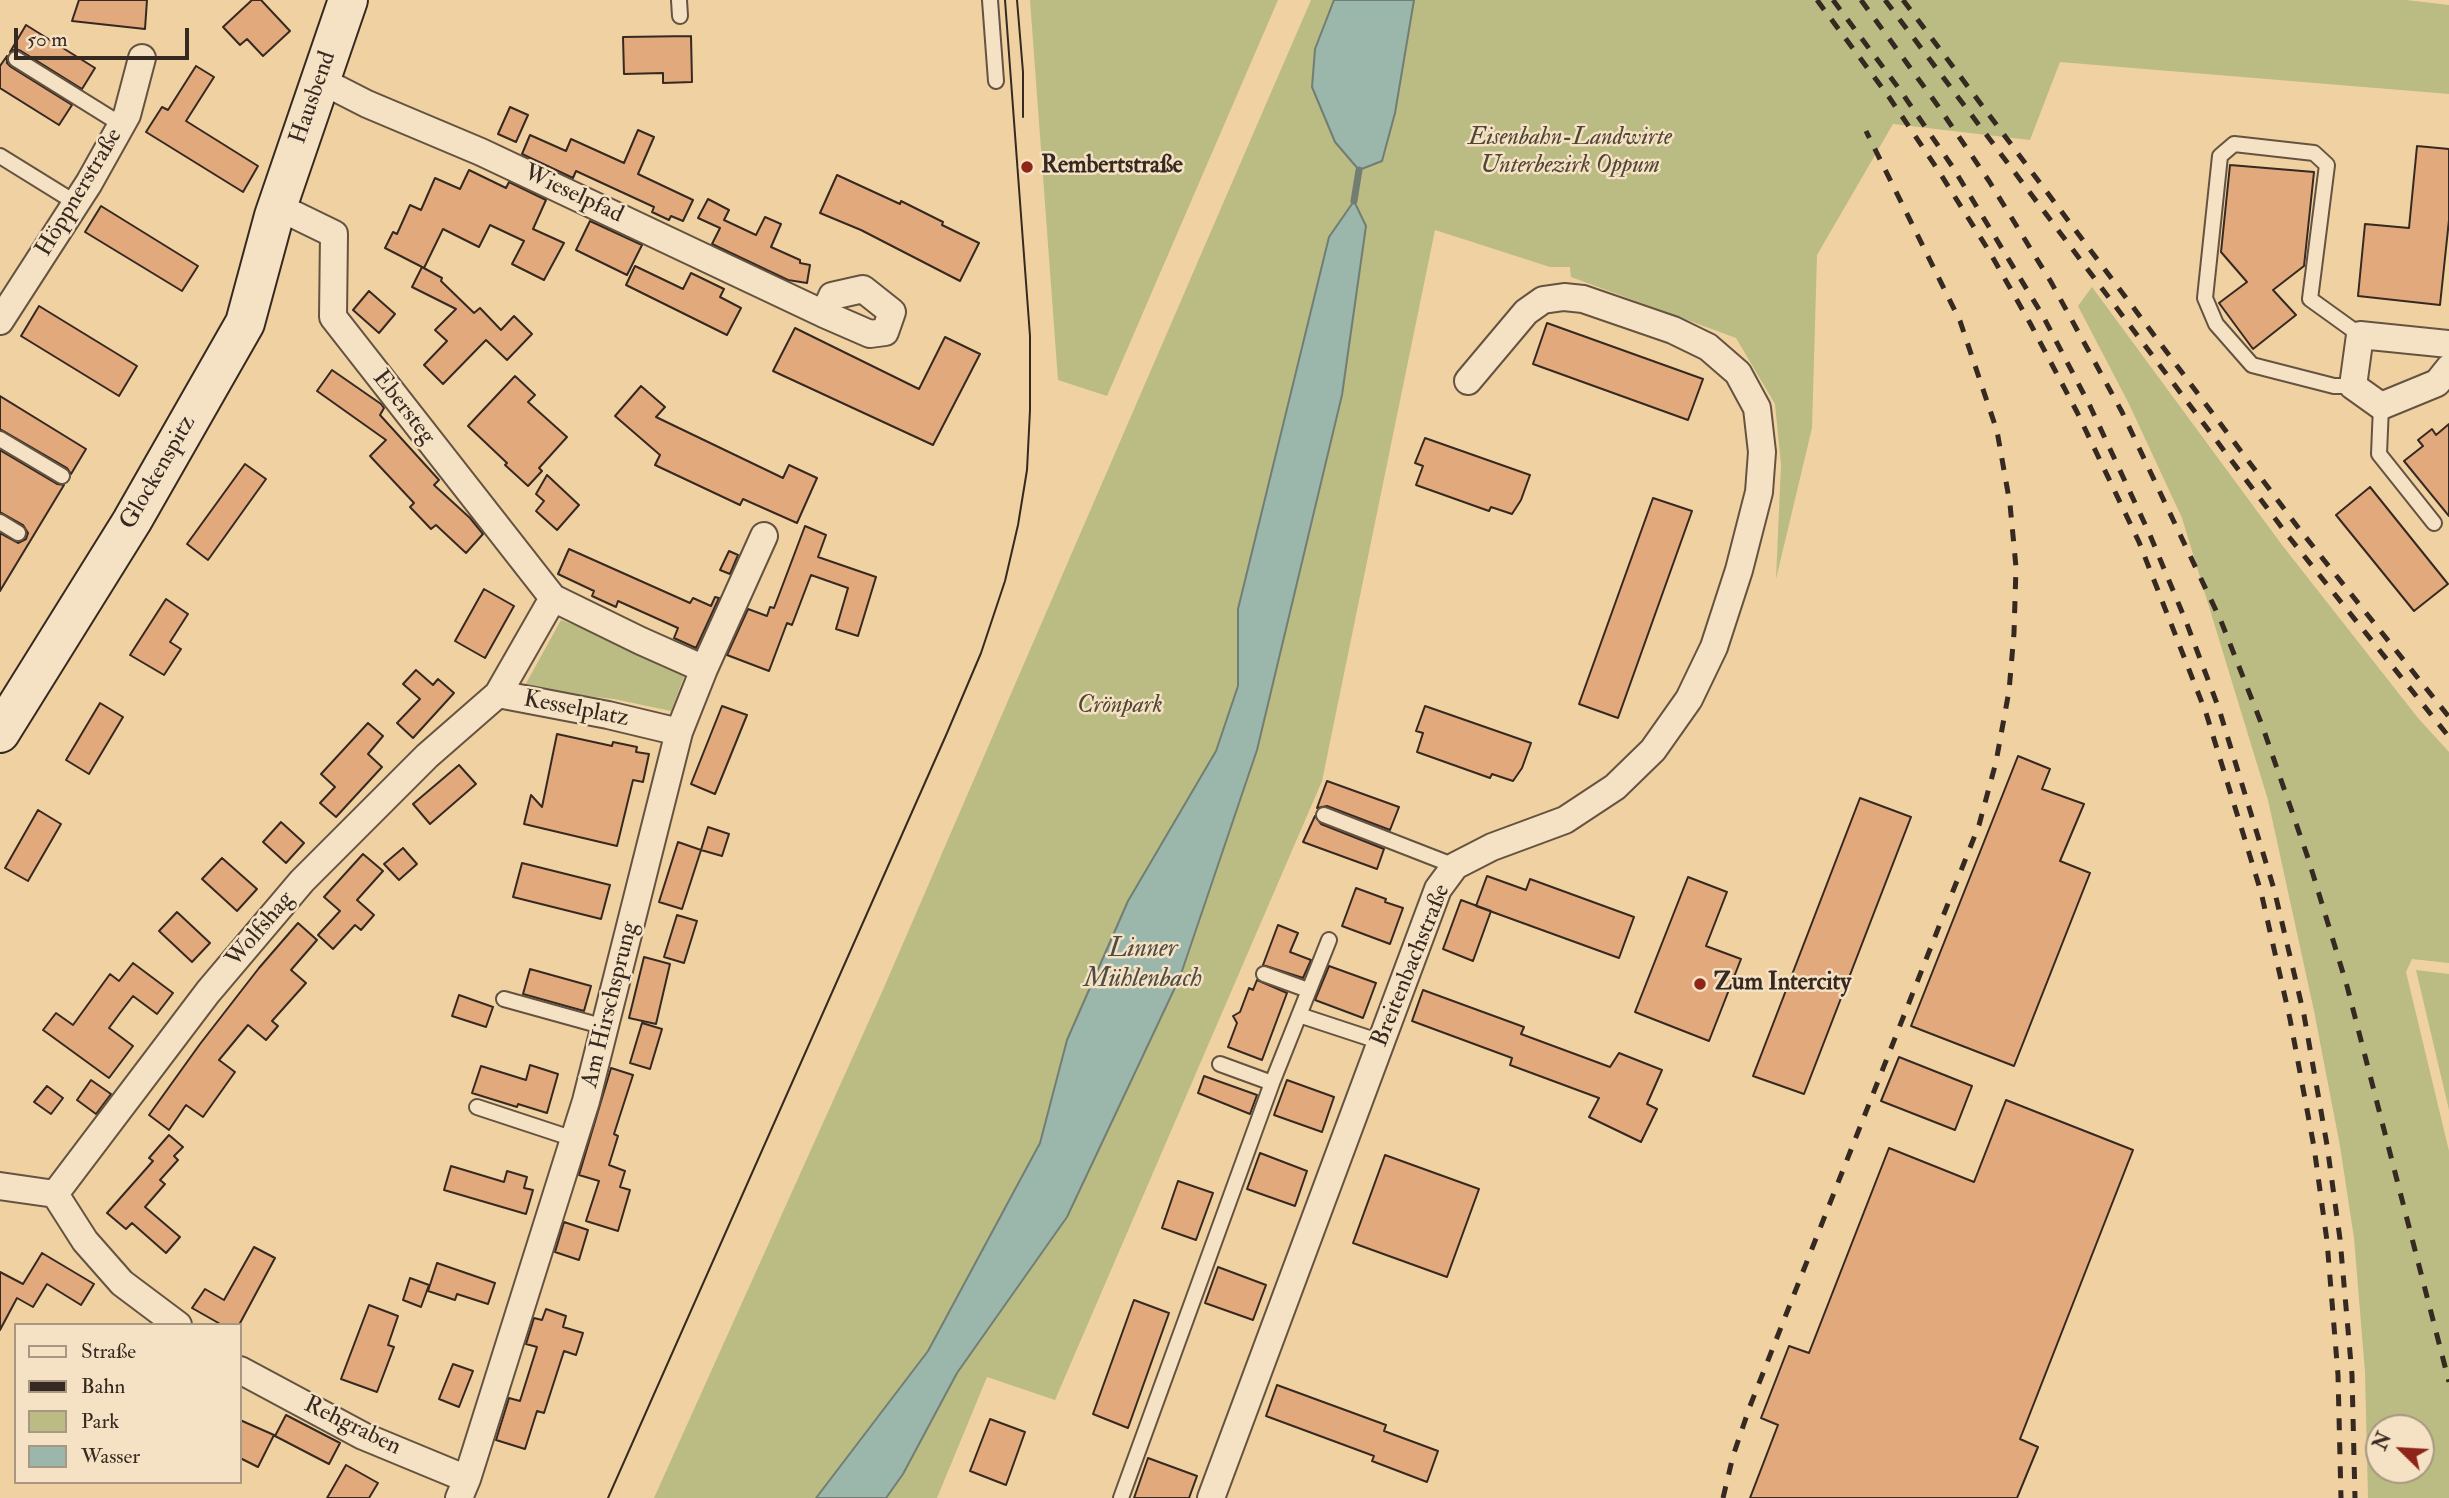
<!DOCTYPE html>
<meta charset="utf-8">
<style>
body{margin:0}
#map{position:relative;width:2449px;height:1498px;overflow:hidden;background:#f0d1a2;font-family:"IM FELL Double Pica",serif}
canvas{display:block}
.legend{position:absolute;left:14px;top:1323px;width:228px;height:161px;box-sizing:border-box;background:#f5e1c3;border:2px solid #a89782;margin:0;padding:9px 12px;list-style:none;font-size:21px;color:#352921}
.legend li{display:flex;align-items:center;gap:14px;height:35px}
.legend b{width:35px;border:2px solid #a89782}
.north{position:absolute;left:2365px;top:1414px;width:70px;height:70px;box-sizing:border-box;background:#f5e1c3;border:2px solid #a89782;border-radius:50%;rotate:294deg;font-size:19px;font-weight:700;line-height:28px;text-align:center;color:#352921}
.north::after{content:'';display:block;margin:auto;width:24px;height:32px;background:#8f2418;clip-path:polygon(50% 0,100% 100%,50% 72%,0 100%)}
.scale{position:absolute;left:14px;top:28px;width:175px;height:32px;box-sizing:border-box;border:4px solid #352921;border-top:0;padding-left:9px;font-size:21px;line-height:24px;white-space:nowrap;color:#352921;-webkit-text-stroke:5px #f5e1c3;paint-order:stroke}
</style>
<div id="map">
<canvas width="2449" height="1498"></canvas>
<ul class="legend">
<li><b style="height:9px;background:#f5e1c3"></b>Straße</li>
<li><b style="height:9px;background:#352921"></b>Bahn</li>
<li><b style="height:19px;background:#bbbb84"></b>Park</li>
<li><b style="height:19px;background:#9bb6aa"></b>Wasser</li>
</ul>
<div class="north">N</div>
<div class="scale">50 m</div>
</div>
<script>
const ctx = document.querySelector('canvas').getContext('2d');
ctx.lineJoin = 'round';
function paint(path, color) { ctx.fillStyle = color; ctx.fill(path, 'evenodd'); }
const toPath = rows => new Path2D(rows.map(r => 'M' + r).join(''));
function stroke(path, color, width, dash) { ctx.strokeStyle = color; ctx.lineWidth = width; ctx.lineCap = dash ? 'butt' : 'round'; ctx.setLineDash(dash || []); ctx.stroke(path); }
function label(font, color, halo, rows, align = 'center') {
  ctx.font = font + ' "IM FELL Double Pica",serif'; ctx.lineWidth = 5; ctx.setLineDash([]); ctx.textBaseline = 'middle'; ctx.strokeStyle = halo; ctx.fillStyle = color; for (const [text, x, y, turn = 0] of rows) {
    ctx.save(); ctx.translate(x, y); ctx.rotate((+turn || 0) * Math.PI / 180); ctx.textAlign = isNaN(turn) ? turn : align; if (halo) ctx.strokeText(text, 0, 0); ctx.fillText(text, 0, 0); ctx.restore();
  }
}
paint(toPath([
 [1030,0,1278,0,1107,396,1058,380],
 [1311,0,1334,0,1315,49,1359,170,1382,161,1395,113,1414,0,2406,0,2449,5,2449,94,2060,62,2030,140,1893,124,1817,255,1812,428,1776,579,1781,465,1775,404,1736,338,1571,277,1570,267,1550,267,1435,230,1322,781,1055,1400,987,1377,937,1498,886,1498,903,1474,957,1373,1067,1217,1181,977,1257,750,1342,395,1366,226,1354,202,1329,237,1238,609,1238,686,1216,751,1128,901,1067,1040,1040,1143,928,1351,816,1498,654,1498,882,992],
 [2092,287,2282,545,2418,718,2449,752,2449,963,2412,959,2406,972,2449,1151,2449,1498,2368,1498,2365,1372,2354,1238,2340,1146,2314,1011,2268,800,2182,518,2129,404,2078,306],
 [2379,1428,2421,1428,2421,1470,2379,1470],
 [561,620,642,651,686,671,671,711,614,699,523,689],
 [2416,970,2449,974,2449,1110]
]), '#bbbb84');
const water = toPath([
 [1334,0,1414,0,1395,113,1382,161,1359,170,1335,142,1312,87,1315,49,1334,0],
 [1354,201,1366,226,1342,395,1257,750,1180,977,1067,1217,957,1373,903,1474,886,1498,816,1498,928,1351,1040,1143,1067,1040,1128,901,1216,751,1238,686,1238,609,1329,237,1354,201]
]);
paint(water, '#9bb6aa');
stroke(water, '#727e73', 2);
stroke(toPath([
 [1354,201,1359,170]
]), '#727e73', 7);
const building = toPath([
 [79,0,147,0,145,29,72,21,79,0],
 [252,0,261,0,290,31,263,56,247,39,240,45,223,27,252,0],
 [26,25,95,68,82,89,21,51,16,49,10,52,26,25],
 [691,36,692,82,663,83,663,73,624,74,623,37,691,36],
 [7,56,7,63,11,67,72,105,59,125,0,88,0,66,7,56],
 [196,66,214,77,186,121,258,166,243,192,146,132,162,107,168,110,196,66],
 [510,107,528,115,516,142,498,134,510,107],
 [638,130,654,137,638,174,693,200,683,221,671,216,669,220,652,212,654,207,576,171,573,178,522,154,530,135,566,151,571,139,624,163,638,130],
 [2417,146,2449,149,2449,220,2440,305,2358,296,2365,224,2409,228,2417,146],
 [2230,165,2314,172,2304,266,2273,290,2296,315,2253,349,2219,303,2247,282,2221,252,2230,165],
 [469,170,506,188,509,182,546,200,533,229,564,243,544,280,512,264,524,241,490,225,479,247,443,229,424,268,385,248,393,232,397,234,410,205,421,210,435,178,460,189,469,170],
 [837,175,900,204,901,201,943,222,942,225,979,243,960,281,861,230,820,213,837,175],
 [708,199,729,210,724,220,756,235,765,217,781,224,771,247,800,260,800,263,810,265,807,283,788,280,712,244,720,228,698,218,708,199],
 [101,206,198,266,182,291,85,232,101,206],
 [590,221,642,245,627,275,576,250,590,221],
 [635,266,683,289,691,273,724,289,720,297,741,308,727,335,626,285,635,266],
 [422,267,442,278,441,281,474,313,480,308,501,330,514,316,532,334,507,360,486,340,443,384,424,365,447,341,435,330,456,309,412,287,422,267],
 [369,291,395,314,379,333,353,310,369,291],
 [39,306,137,366,119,396,21,336,39,306],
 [1547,323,1703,379,1688,420,1533,364,1547,323],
 [795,328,919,389,945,337,980,354,933,445,773,371,795,328],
 [332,370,381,404,384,408,380,415,439,480,434,485,470,518,483,534,466,553,436,525,431,529,410,507,414,503,370,456,386,440,317,391,332,370],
 [515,376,535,395,528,402,567,437,539,468,542,471,528,486,505,465,507,463,468,426,515,376],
 [641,386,665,407,656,417,783,478,789,465,817,478,797,523,743,499,740,505,655,465,660,455,615,416,641,386],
 [0,396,86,449,71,474,67,468,0,429,0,396],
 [2449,424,2449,516,2404,461,2423,446,2418,440,2432,429,2436,435,2449,424],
 [1425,438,1530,475,1521,500,1512,514,1491,507,1489,511,1416,485,1423,466,1415,463,1425,438],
 [0,450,57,484,64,485,0,591,0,533,18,543,26,539,28,533,23,525,0,512,0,450],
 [245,464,266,479,208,560,187,544,245,464],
 [547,475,579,505,557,530,536,511,544,501,536,494,547,475],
 [2370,487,2448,584,2414,611,2336,515,2370,487],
 [1653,498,1692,511,1618,718,1579,704,1653,498],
 [805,526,826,535,818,557,876,577,858,636,836,629,848,588,811,575,792,625,787,623,769,671,727,655,748,609,767,616,770,607,774,608,805,526],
 [569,549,690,603,693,598,711,606,715,597,719,598,696,648,674,638,678,628,618,601,616,607,592,596,594,591,558,574,569,549],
 [729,551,738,555,730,574,720,570,729,551],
 [484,589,514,606,485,658,455,641,484,589],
 [166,599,188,614,170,642,181,649,164,675,130,655,166,599],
 [416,670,433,685,438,679,454,693,413,738,397,723,420,699,403,684,416,670],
 [100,703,123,717,89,774,66,760,100,703],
 [722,706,747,715,715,794,691,784,722,706],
 [1425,706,1531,743,1522,768,1513,781,1492,774,1490,778,1417,752,1423,733,1416,731,1425,706],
 [368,723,383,736,368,754,382,767,336,817,320,803,335,787,321,774,368,723],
 [557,734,612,746,613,742,637,747,636,752,649,754,643,782,633,780,617,846,524,824,531,795,542,807,557,734],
 [2018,756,2050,769,2042,789,2084,804,2060,861,2090,873,2014,1066,1911,1026,2018,756],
 [459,765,476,784,430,824,413,804,459,765],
 [1327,781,1399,807,1390,830,1327,806,1317,808,1327,781],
 [1860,798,1911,817,1804,1094,1753,1076,1860,798],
 [38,810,61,824,28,881,5,868,38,810],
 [1315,816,1321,824,1384,849,1377,869,1303,842,1315,816],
 [281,822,304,843,286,863,263,842,281,822],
 [708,827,729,834,722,856,701,850,708,827],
 [678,842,701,850,682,909,659,902,678,842],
 [403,848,417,864,399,880,384,864,403,848],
 [363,854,383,871,357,900,374,915,361,930,355,925,333,949,318,935,340,911,324,897,363,854],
 [222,858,257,889,237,911,202,879,222,858],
 [522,863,610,885,601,919,513,897,522,863],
 [1487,876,1526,890,1530,879,1634,917,1619,958,1476,906,1487,876],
 [1688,877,1727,892,1706,946,1741,959,1709,1041,1635,1012,1688,877],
 [1356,888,1386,899,1385,902,1403,908,1390,944,1342,926,1356,888],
 [1461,900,1491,911,1473,961,1443,949,1461,900],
 [177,912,210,943,192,962,159,931,177,912],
 [677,915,697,921,684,963,664,957,677,915],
 [298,923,317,940,291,970,306,983,272,1021,278,1026,266,1040,248,1025,219,1060,235,1072,203,1117,186,1105,169,1130,149,1115,200,1044,259,968,298,923],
 [1278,925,1298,933,1290,952,1311,960,1303,978,1263,965,1278,925],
 [644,957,670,964,656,1024,629,1018,644,957],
 [133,963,173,993,157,1014,133,996,120,1013,109,1028,133,1046,109,1078,43,1030,56,1013,73,1025,110,974,119,981,133,963],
 [1329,966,1376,983,1363,1018,1315,1000,1329,966],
 [530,969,591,986,584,1011,523,994,530,969],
 [1257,980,1287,993,1262,1060,1228,1047,1237,1023,1233,1016,1240,1012,1249,988,1253,990,1257,980],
 [1423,990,1524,1027,1521,1034,1610,1067,1619,1053,1662,1070,1647,1104,1657,1109,1641,1142,1589,1117,1599,1098,1510,1065,1512,1058,1412,1021,1423,990],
 [459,995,493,1007,486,1027,452,1016,459,995],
 [642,1023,662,1029,650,1069,630,1063,642,1023],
 [1899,1057,1972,1086,1955,1130,1881,1101,1899,1057],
 [530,1065,558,1074,547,1113,518,1104,517,1107,472,1093,481,1066,526,1080,530,1065],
 [611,1068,633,1075,614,1134,618,1136,609,1165,625,1171,620,1187,630,1190,618,1231,586,1221,599,1181,579,1175,611,1068],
 [1204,1076,1257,1095,1250,1114,1198,1093,1204,1076],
 [91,1080,111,1094,96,1114,77,1100,91,1080],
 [1287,1080,1334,1097,1322,1132,1274,1115,1287,1080],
 [47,1086,63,1098,51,1114,34,1102,47,1086],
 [2006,1100,2133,1150,2020,1439,2038,1447,2017,1498,1750,1498,1778,1425,1761,1418,1789,1346,1809,1353,1889,1148,1974,1182,2006,1100],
 [169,1135,183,1147,174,1156,178,1160,160,1180,165,1184,145,1207,180,1237,166,1253,132,1223,126,1229,107,1213,153,1161,149,1158,169,1135],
 [1260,1153,1307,1171,1295,1206,1247,1189,1260,1153],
 [1385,1155,1479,1189,1447,1277,1353,1243,1385,1155],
 [451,1166,504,1182,507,1171,527,1177,524,1188,533,1190,526,1214,444,1190,451,1166],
 [1178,1181,1213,1193,1196,1240,1162,1228,1178,1181],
 [564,1222,588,1230,579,1260,555,1252,564,1222],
 [254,1247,275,1258,239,1325,222,1325,192,1308,205,1289,224,1300,254,1247],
 [42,1253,94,1284,81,1305,47,1284,33,1307,17,1298,0,1330,0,1272,23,1284,42,1253],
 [437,1263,495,1283,488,1304,457,1294,455,1300,428,1291,437,1263],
 [1218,1267,1266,1285,1253,1320,1205,1303,1218,1267],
 [410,1278,429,1285,421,1307,403,1300,410,1278],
 [1134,1300,1169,1313,1128,1428,1093,1414,1134,1300],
 [369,1305,398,1316,388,1345,394,1347,377,1392,341,1379,369,1305],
 [546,1309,566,1316,563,1327,583,1333,576,1355,564,1351,544,1413,537,1411,525,1449,496,1440,509,1398,520,1401,537,1347,526,1344,534,1318,542,1320,546,1309],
 [453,1364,473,1371,459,1407,439,1399,453,1364],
 [1277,1385,1386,1425,1384,1431,1438,1451,1427,1482,1372,1461,1374,1456,1266,1416,1277,1385],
 [286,1415,340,1443,329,1464,275,1436,286,1415],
 [990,1419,1025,1432,1006,1485,970,1471,990,1419],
 [240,1420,274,1435,258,1467,240,1458,240,1420],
 [1148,1458,1197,1476,1189,1498,1134,1498,1148,1458],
 [346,1465,378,1483,369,1498,327,1498,346,1465]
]);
paint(building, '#e2a97d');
stroke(building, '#352921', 2);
const lane = toPath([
 [679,0,680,16],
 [990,0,996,81],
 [16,59,122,125],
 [0,156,76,203],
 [2353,386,2334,386,2252,365,2216,324,2205,298,2220,156,2234,144,2314,153,2327,165,2310,299,2360,335],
 [2381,406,2379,454,2434,523],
 [0,439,62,476],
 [0,522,18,533],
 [1324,815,1455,866],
 [1264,974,1308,990],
 [504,999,605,1027],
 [1299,1015,1381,1042],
 [1220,1064,1272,1083],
 [477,1107,574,1139],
 [1121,1498,1272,1083,1329,940]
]);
const street = toPath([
 [320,80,367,104,481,152,824,314,870,334,885,332,892,312,863,289,832,296,824,314],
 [295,215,334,234,333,317,553,598],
 [0,321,89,183,127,115,142,58],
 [2449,344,2360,335,2353,386,2381,406,2437,383,2449,368],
 [679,732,608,715,498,694,553,598,641,641,704,669],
 [0,1186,55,1194,85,1241,122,1283,178,1325],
 [55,1194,208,992,302,881,427,756,498,694],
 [240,1370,363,1436,467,1479],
 [459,1498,467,1479,586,1101,679,732,704,669,764,536],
 [1211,1498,1438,889,1455,866,1492,847,1565,820,1615,787,1653,750,1689,699,1714,647,1739,570,1759,492,1762,452,1757,408,1738,373,1708,347,1673,330,1583,299,1564,297,1543,300,1526,312,1468,381]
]);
const secondary = toPath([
 [0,733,132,521,245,323,274,216,348,0]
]);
stroke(lane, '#645341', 18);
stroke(street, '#645341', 30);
stroke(secondary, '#352921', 42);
stroke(lane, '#f5e1c3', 14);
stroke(street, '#f5e1c3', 26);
stroke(secondary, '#f5e1c3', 38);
stroke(toPath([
 [1017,0,1023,72,1023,117],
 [608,1498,947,733,981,653,1005,581,1018,525,1027,470,1030,410,1030,336,1005,0]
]), '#352921', 2);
stroke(toPath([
 [1817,0,1889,97,1938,170,1989,251,2030,323,2077,412,2139,542,2206,713,2261,892,2290,1019,2314,1147,2327,1241,2338,1375,2341,1498],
 [1833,0,1900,90,1952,166,2043,316,2090,406,2150,535,2187,624,2219,709,2274,889,2304,1015,2327,1145,2340,1239,2352,1375,2355,1498],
 [1861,0,1938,106,1989,181,2051,282,2122,412,2221,621,2262,725,2308,858,2347,986,2449,1382],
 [1885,0,2289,537,2449,737],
 [1903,0,2300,530,2449,717],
 [1723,1498,1733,1456,1750,1406,1979,825,1996,762,2009,691,2014,633,2016,567,2010,504,1997,431,1960,321,1866,131]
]), '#352921', 5, [12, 12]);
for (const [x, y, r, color] of [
 [1027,167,7,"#8f2418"],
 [1700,984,7,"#8f2418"]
]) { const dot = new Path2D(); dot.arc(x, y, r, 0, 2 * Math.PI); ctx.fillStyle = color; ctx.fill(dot); stroke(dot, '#f5e1c3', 2.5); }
label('24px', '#352921', '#f5e1c3', [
 ["Hausbend",314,98,-71],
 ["Höppnerstraße",80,193,-59],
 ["Wieselpfad",573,195,25],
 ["Ebersteg",403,408,52],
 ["Glockenspitz",159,473,-60],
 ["Kesselplatz",576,710,11],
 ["Wolfshag",261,930,-50],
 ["Breitenbachstraße",1412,966,-68],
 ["Am Hirschsprung",611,1005,-76],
 ["Rehgraben",352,1427,26]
]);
label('italic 24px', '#504635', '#f5e1c3', [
 ["Eisenbahn-Landwirte",1570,139],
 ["Unterbezirk Oppum",1570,167],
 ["Crönpark",1120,707]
]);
label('bold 24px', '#352921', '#f5e1c3', [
 ["Rembertstraße",1041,167],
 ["Zum Intercity",1714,984]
], 'left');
label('italic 26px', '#4e4c43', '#f5e1c3', [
 ["Linner",1143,950],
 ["Mühlenbach",1143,980]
]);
</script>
